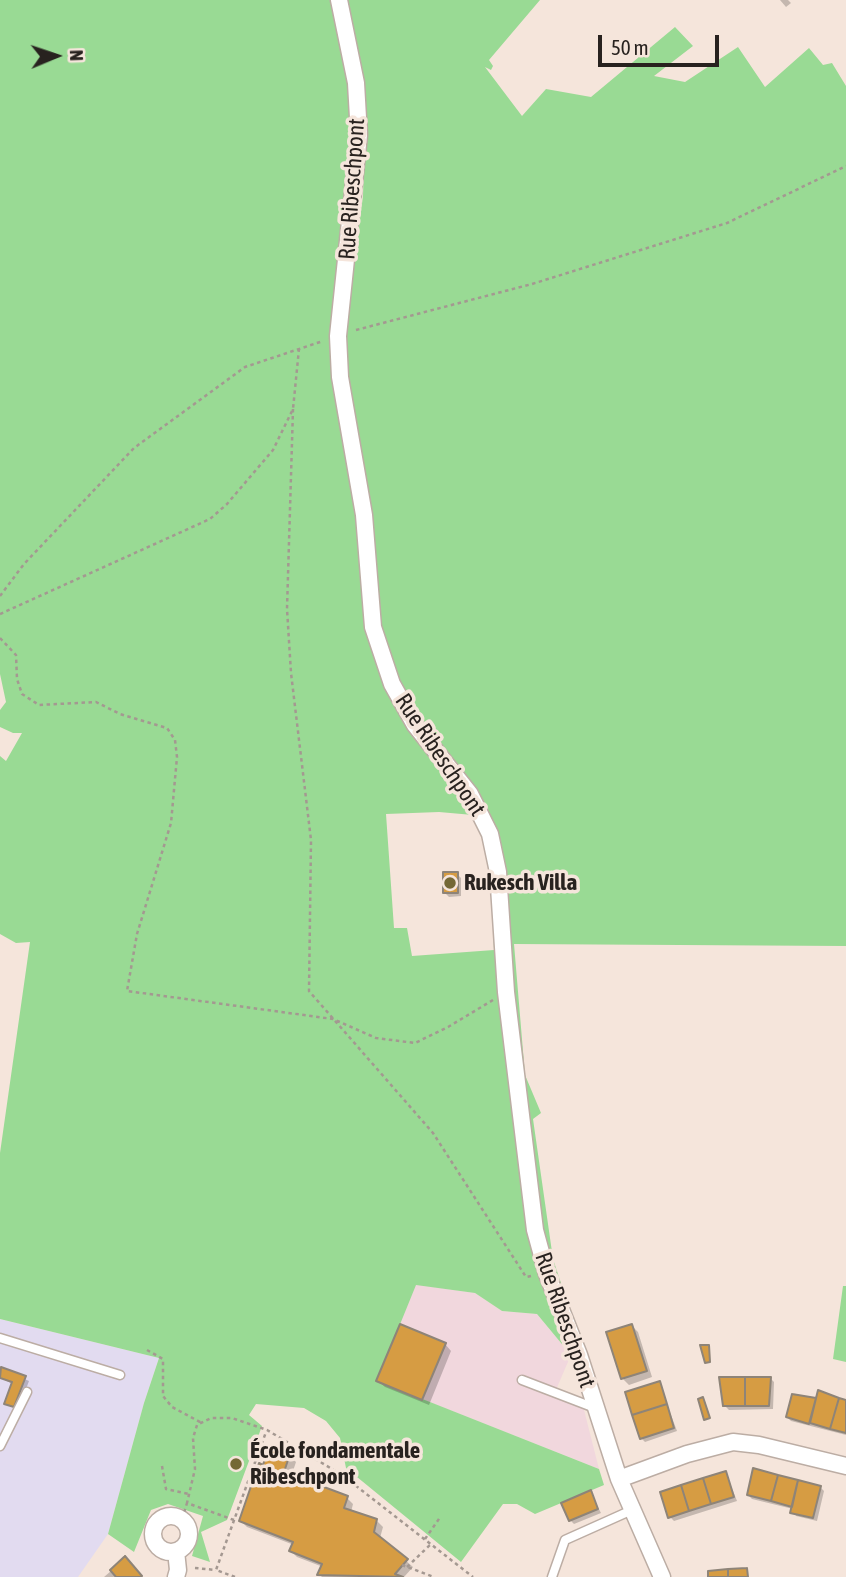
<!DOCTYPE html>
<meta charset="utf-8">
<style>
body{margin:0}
#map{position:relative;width:846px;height:1577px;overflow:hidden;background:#f5e5db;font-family:"Asap Condensed",sans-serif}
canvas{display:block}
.north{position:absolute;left:21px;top:21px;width:70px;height:70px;-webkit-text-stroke:5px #f5e5db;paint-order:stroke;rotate:88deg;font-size:19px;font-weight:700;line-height:28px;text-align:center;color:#28221f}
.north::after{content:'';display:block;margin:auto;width:24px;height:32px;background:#28221f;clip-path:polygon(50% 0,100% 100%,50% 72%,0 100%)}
.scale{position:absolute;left:598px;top:35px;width:121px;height:32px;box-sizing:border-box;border:4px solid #28221f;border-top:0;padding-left:9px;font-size:21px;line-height:24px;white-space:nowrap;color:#28221f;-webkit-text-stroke:5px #f5e5db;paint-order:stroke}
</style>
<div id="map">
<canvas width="846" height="1577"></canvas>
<div class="north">N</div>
<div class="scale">50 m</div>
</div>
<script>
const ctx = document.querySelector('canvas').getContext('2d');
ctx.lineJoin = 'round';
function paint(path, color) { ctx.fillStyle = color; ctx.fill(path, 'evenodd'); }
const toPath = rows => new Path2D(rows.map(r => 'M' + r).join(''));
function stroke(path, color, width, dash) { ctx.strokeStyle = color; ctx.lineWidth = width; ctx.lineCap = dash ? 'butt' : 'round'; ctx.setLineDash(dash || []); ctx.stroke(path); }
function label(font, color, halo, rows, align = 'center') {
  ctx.font = font + ' "Asap Condensed",sans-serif'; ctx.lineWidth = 7; ctx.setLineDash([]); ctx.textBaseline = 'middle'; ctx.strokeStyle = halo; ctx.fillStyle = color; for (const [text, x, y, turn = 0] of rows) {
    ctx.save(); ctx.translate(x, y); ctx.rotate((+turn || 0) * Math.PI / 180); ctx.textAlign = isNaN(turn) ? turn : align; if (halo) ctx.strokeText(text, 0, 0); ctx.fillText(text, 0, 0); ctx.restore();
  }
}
paint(toPath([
 [0,1319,159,1358,144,1403,108,1534,78,1577,0,1577]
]), '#e2dbf0');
paint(toPath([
 [415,1284,475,1293,502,1311,537,1314,571,1355,555,1392,582,1402,599,1469,376,1381]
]), '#f1d7dd');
paint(toPath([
 [0,0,334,0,349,61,356,134,352,198,330,330,331,348,345,333,363,196,365,125,345,0,540,0,489,60,493,66,491,70,485,67,522,116,546,89,591,97,675,27,693,46,654,76,685,82,738,47,765,87,809,48,823,65,832,63,846,86,846,946,514,944,525,1075,541,1113,533,1119,553,1259,564,1292,549,1296,571,1355,537,1314,502,1311,475,1293,416,1285,377,1381,599,1469,604,1485,535,1514,517,1504,503,1504,461,1562,346,1468,340,1438,326,1421,304,1408,256,1404,249,1415,262,1426,227,1520,201,1532,210,1562,192,1556,203,1516,168,1504,151,1510,134,1552,108,1534,144,1403,159,1358,0,1319,0,1153,30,942,16,943,0,934,0,756,6,761,22,733,13,733,0,727,0,710,6,702,0,674],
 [439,812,473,815,483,836,491,873,494,950,412,956,407,928,394,928,386,814],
 [843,1286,846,1286,846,1362,833,1359]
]), '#99da94');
paint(toPath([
 [780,0,788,0,791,3,786,7],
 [457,874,461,878,461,896,449,897,445,893],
 [632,1326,638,1332,652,1377,629,1385,623,1379,608,1333],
 [445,1344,451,1351,429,1405,385,1387,378,1381],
 [2,1369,29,1381,18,1410,6,1403,13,1384,0,1378],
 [770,1378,774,1382,773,1409,729,1410,725,1406],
 [659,1383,677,1431,645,1442,641,1438],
 [793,1396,846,1402,846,1435,791,1421,787,1417],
 [289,1455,296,1462,291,1477,347,1498,353,1504,351,1512,376,1520,383,1527,380,1538,413,1567,404,1577,322,1577,319,1574,323,1567,297,1557,291,1551,294,1545,247,1527,241,1521,264,1467],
 [726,1473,737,1501,674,1521,670,1517],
 [820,1487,824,1491,817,1521,796,1516,793,1509,752,1499,748,1495],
 [590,1492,601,1513,574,1524,570,1520],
 [125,1559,142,1577,104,1577]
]), '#0003');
const building = toPath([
 [443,872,458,872,458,893,443,893,443,872],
 [400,1324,446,1343,422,1400,376,1381,400,1324],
 [632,1324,647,1371,621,1379,606,1332,632,1324],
 [700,1345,709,1345,710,1362,705,1363,700,1345],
 [1,1367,26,1376,14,1407,4,1404,12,1382,0,1378,1,1367],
 [719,1377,745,1377,745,1406,723,1406,719,1377],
 [745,1377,771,1377,769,1406,745,1406,745,1377],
 [660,1381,667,1404,632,1415,625,1392,660,1381],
 [818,1390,839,1398,830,1429,810,1423,818,1390],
 [792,1394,816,1398,809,1424,786,1417,792,1394],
 [703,1397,710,1418,704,1420,698,1399,703,1397],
 [839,1398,846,1400,846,1433,830,1429,839,1398],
 [667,1404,674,1428,640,1439,632,1415,667,1404],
 [269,1446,290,1454,284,1472,348,1496,344,1508,377,1519,374,1532,408,1559,395,1574,403,1577,317,1575,322,1564,289,1551,293,1542,239,1521,259,1463,263,1465,269,1446],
 [753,1468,778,1475,771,1501,747,1495,753,1468],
 [726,1471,734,1497,711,1504,703,1478,726,1471],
 [778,1475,798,1480,792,1507,771,1501,778,1475],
 [703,1478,711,1504,689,1511,681,1485,703,1478],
 [798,1480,821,1486,813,1518,790,1513,798,1480],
 [681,1485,689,1511,668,1518,660,1492,681,1485],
 [591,1490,598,1509,569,1521,561,1503,591,1490],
 [125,1556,142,1576,141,1577,116,1577,110,1570,125,1556],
 [747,1568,748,1577,728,1577,728,1569,747,1568],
 [728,1569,728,1577,708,1577,708,1571,728,1569]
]);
paint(building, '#d69c43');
stroke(building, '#8e8478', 2);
const lane = toPath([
 [0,1338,120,1375],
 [522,1380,595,1408],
 [0,1446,27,1392],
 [552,1577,565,1540,632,1510]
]);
const street = toPath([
 [339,0,356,83,359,135,338,336,340,377,364,515,373,627,392,684,415,725,470,794,490,834,498,872,506,992,535,1230,547,1274,579,1355,619,1479,662,1577],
 [619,1479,687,1454,733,1442,759,1445,846,1466],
 '153 1534a18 18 0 1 1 36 0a18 18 0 1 1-36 0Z',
 [176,1577,178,1570,176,1551]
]);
stroke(lane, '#bcada4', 11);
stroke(street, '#bcada4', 19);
stroke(toPath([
 [356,330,532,284,727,223,846,166],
 [293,409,287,609,291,673,311,840,309,991,433,1133,526,1277,531,1276],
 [0,596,24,564,134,448,245,367,323,341],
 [0,614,210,519,227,504,273,450,293,409,299,349],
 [0,638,16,655,17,679,22,694,39,705,96,702,120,714,167,728,175,740,177,757,171,823,137,934,127,991,333,1019,376,1038,415,1043,448,1027,493,1000],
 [147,1350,163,1359,163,1396,172,1407,202,1423],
 [162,1466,166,1489,189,1494],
 [182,1519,187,1503],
 [234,1520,187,1503,195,1469,193,1438,197,1425,211,1418,232,1418,267,1430,342,1475,473,1577],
 [425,1539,441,1516],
 [402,1565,434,1577],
 [407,1567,431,1544],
 [195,1568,216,1570],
 [235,1577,216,1570,266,1432]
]), '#a49891', 2.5, [3.5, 3.5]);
stroke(lane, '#fff', 8);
stroke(street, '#fff', 16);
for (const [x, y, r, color] of [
 [450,883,7,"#746835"],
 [236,1464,7,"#746835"]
]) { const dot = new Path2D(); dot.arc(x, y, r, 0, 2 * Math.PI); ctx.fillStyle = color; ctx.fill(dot); stroke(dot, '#f5e5db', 2.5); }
label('23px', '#28221f', '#f5e5db', [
 ["Rue Ribeschpont",352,189,-86],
 ["Rue Ribeschpont",440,755,56],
 ["Rue Ribeschpont",565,1320,71]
]);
label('bold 23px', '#28221f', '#f5e5db', [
 ["Rukesch Villa",464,883],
 ["École fondamentale",250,1451],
 ["Ribeschpont",250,1477]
], 'left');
</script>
